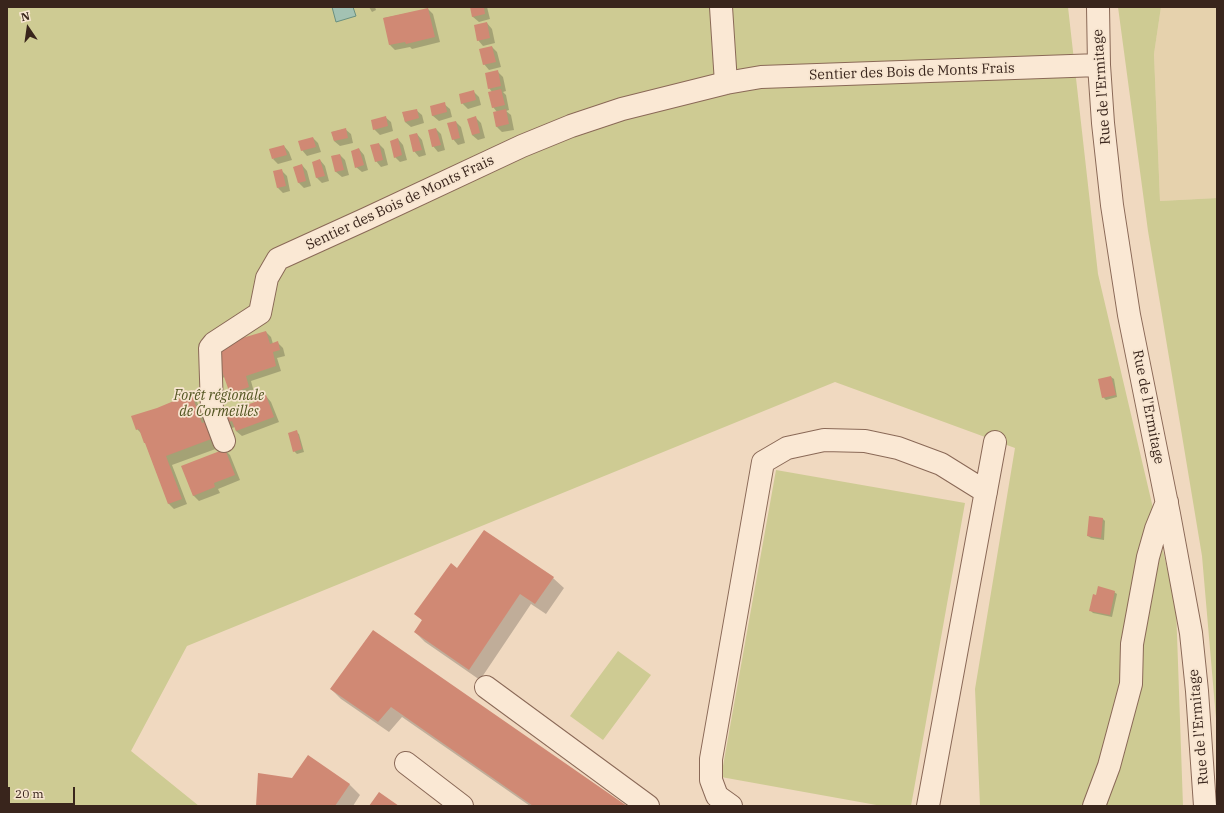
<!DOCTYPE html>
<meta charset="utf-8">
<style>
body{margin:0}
#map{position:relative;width:1224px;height:813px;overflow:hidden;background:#f0d9c0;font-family:"IBM Plex Serif",serif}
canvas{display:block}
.frame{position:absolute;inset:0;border:8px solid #39251c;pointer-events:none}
.north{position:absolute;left:8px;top:8px;width:40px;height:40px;-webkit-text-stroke:3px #f7e5d0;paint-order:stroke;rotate:347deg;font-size:11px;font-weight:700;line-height:16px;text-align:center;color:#39251c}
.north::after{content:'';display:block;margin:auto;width:14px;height:18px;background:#39251c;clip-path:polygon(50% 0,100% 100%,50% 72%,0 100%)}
.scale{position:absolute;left:8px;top:787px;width:67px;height:18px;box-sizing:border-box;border:2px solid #39251c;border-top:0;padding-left:5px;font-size:12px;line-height:14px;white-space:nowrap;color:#39251c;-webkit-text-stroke:3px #f7e5d0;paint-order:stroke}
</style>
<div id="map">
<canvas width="1224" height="813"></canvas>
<div class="frame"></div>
<div class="north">N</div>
<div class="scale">20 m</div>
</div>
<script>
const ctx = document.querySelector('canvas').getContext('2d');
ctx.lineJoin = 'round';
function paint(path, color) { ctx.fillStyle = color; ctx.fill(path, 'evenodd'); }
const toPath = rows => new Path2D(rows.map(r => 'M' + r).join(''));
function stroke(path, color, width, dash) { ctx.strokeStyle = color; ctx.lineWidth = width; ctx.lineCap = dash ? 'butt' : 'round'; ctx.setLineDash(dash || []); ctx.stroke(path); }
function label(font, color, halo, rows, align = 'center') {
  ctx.font = font + ' "IBM Plex Serif",serif'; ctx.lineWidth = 3.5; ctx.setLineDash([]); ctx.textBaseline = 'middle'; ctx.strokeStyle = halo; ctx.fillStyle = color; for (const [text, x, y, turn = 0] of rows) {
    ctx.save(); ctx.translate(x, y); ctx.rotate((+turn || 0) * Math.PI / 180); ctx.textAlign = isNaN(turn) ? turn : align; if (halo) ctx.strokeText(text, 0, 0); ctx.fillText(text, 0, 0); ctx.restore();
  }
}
paint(toPath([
 [1161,7,1217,7,1217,198,1160,201,1154,54]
]), '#e6d2ad');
paint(toPath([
 [7,7,1068,7,1098,274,1176,606,1183,806,980,806,975,689,1015,448,835,382,187,646,131,751,199,806,7,806],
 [1118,7,1161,7,1154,54,1160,201,1217,198,1217,730,1202,556,1148,231],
 [776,470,965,503,911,806,882,806,721,777],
 [618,651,651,675,603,740,570,716]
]), '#cecb93');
const water = toPath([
 [332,7,353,7,356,16,336,22,332,7]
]);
paint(water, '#a3c2b3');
stroke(water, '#6a9080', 1);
paint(toPath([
 [369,7,375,7,376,10,372,12],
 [471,7,487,7,490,19,479,22,473,17],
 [428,9,433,14,440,42,412,49,410,47,395,50,390,45,384,18],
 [487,23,492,29,495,43,483,46,478,40],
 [492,47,497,52,501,67,489,70,484,64],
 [497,71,503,77,506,91,503,92,506,95,509,110,506,111,511,115,514,130,502,132,497,127,494,113,497,112,493,107,492,92,489,88],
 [473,91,479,97,481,105,468,109,462,103],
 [444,104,450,109,452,117,439,121,433,116,431,107],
 [416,110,422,115,424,123,411,127,405,122,403,113],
 [385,117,391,122,393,131,380,135,374,129],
 [475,117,481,123,485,138,478,140,472,135],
 [456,122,461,127,465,143,458,145,453,139],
 [345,129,351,134,353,143,340,146,334,141,332,132],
 [436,129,441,134,445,150,438,152,433,146],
 [417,134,422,140,426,155,419,157,414,151],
 [313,138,318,143,321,152,307,156,302,150],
 [398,139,403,145,407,160,400,162,395,157],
 [379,144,384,149,388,165,381,167,376,161],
 [284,146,289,152,292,160,278,164,273,159],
 [359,149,364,155,368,170,362,172,356,167],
 [340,155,345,160,349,175,342,177,336,172,332,156],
 [320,160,325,166,329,181,322,183,317,178],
 [302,165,307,171,311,186,304,188,299,183,295,167],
 [281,170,287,176,290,191,283,193,278,188],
 [266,332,271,337,273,344,278,343,283,348,285,356,277,358,281,371,251,381,254,392,236,399,231,393,225,377,222,378,217,373],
 [1111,377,1114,379,1117,397,1106,400,1103,397],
 [190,394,196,399,200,410,196,406,196,409,205,417,221,447,172,465,187,504,174,509,169,504,142,434,137,429,158,409],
 [266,396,271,402,279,422,242,436,236,431,235,427,229,429,223,424],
 [296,432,299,434,304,452,297,454,294,451],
 [225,450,230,455,240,480,218,489,220,493,199,501,193,495],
 [1090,518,1103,519,1105,521,1104,540,1091,538,1088,536],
 [458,569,553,578,564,588,546,614,531,604,480,680,425,642,415,632,423,621,416,614],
 [1114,592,1117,594,1112,617,1093,613,1090,610],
 [373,631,625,806,530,806,402,717,389,732,341,699,331,689],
 [292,779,349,784,360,795,353,806,257,806]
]), '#0003');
paint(toPath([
 [470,7,484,7,485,14,472,17],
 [428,8,435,37,406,44,405,42,389,45,383,18],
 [487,22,490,38,477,41,474,25],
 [492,46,496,62,483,65,479,49],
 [498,70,501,86,488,89,485,73],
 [501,89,505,105,492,108,488,92],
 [474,90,476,100,461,104,459,94],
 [445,102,447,112,432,116,430,106],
 [417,109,419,118,405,122,402,112],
 [506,109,509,124,496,127,493,112],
 [386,116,388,126,373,130,371,120],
 [476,116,480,133,472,135,467,119],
 [456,121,460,138,452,140,447,123],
 [346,128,348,138,334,141,331,132],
 [436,128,441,145,432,147,428,130],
 [417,133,422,150,413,152,409,135],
 [313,137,316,147,301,151,298,141],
 [398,138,402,155,394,158,390,141],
 [379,143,383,160,375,162,370,145],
 [284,145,287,155,272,159,269,149],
 [359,148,364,165,355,168,351,151],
 [340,154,344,170,335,172,331,156],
 [320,159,325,176,316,178,312,162],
 [302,164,306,181,298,183,293,167],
 [282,169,286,186,277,188,273,171],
 [266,331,270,344,278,341,280,350,273,352,276,366,246,376,249,387,230,394,222,371,216,373,215,346],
 [1111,376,1116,395,1102,398,1098,379],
 [191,392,202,423,207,421,214,438,166,456,182,499,168,504,145,443,144,443,139,429,136,430,131,416,157,408,181,398],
 [266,395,274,417,236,431,232,421,222,424,220,417,227,415,226,412,255,402,254,400],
 [297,430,302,449,293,452,288,433],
 [225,449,235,475,214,483,215,487,193,496,181,466],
 [1089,516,1103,518,1101,538,1087,536],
 [484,530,554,577,535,604,520,594,469,670,414,632,422,620,414,614,451,563,457,568],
 [1098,586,1115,591,1110,615,1089,611,1093,594,1096,595],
 [373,630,627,806,533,806,391,707,378,722,330,689],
 [308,755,350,784,335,806,256,806,258,773,292,778],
 [379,792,399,806,369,806]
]), '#d08974');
const minor = toPath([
 [721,7,726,83],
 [1098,7,1099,65,1103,123,1112,205,1129,315,1169,514,1191,633,1197,691,1205,806],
 [224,441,212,409,210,348,214,343,260,313,267,278,278,259,366,219,522,146,571,126,622,109,726,83,761,77,1099,65],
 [486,687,648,806],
 [406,763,462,806],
 [731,806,717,796,711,780,711,759,763,462,787,448,824,440,865,441,898,448,941,464,986,492],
 [928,806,995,442],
 [1094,806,1109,766,1131,684,1132,644,1148,557,1156,529,1167,502]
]);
stroke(minor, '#8a6957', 24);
stroke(minor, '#fae8d4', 22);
label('14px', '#39251c', '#f7e5d0', [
 ["Sentier des Bois de Monts Frais",912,72,-2],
 ["Rue de l'Ermitage",1102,87,-94],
 ["Sentier des Bois de Monts Frais",400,203,-25],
 ["Rue de l'Ermitage",1148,407,79],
 ["Rue de l'Ermitage",1199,727,-95]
]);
label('italic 14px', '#535622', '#f7e5d0', [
 ["Forêt régionale",219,396],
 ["de Cormeilles",219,412]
]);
</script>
